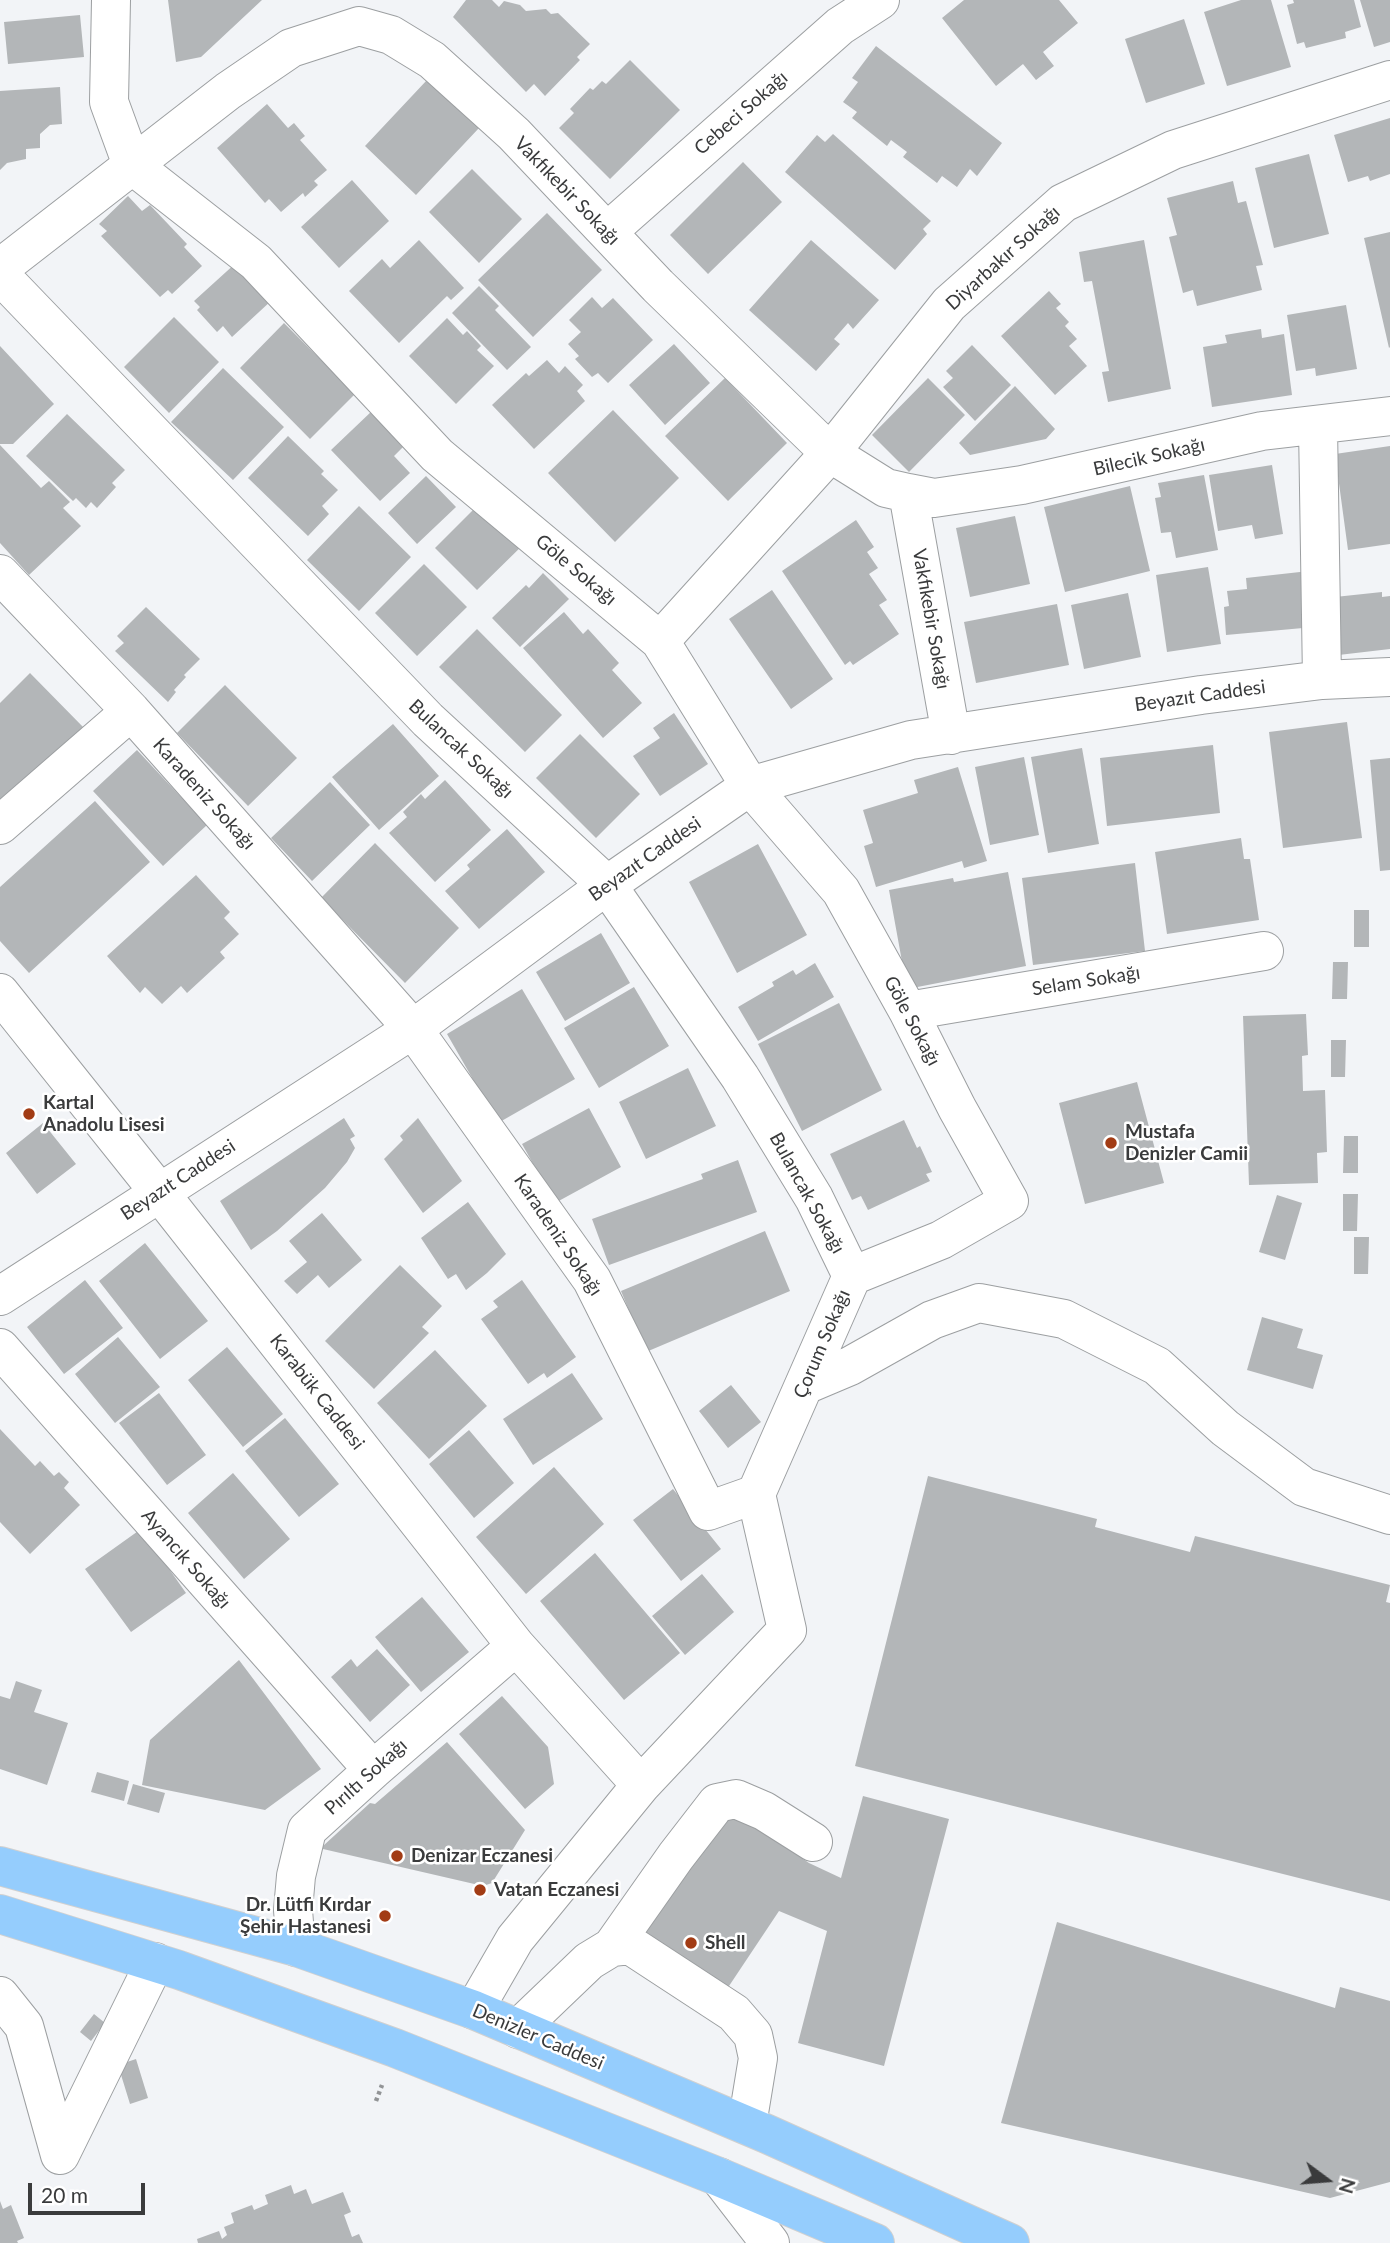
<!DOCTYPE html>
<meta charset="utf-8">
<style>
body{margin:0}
#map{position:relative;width:1390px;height:2243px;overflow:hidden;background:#f2f4f7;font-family:Lato,sans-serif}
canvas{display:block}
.north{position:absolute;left:1292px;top:2145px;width:70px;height:70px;-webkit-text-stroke:5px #fff;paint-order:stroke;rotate:106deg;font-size:19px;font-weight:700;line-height:28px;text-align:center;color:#3a3b3c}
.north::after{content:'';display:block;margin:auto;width:24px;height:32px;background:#3a3b3c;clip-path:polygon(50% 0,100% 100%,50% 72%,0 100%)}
.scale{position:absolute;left:28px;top:2183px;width:117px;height:32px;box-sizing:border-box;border:4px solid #3a3b3c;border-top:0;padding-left:9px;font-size:21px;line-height:24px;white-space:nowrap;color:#3a3b3c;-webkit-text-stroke:5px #fff;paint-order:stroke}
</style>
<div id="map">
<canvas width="1390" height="2243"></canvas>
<div class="north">N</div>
<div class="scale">20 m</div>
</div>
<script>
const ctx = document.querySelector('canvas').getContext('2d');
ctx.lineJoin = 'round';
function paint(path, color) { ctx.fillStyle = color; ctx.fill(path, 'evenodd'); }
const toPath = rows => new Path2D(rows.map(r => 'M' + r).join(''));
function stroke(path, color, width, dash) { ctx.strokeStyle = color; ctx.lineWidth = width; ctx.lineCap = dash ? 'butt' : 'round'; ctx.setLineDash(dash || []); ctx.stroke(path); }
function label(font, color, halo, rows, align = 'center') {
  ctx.font = font + ' Lato,sans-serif'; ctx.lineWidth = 5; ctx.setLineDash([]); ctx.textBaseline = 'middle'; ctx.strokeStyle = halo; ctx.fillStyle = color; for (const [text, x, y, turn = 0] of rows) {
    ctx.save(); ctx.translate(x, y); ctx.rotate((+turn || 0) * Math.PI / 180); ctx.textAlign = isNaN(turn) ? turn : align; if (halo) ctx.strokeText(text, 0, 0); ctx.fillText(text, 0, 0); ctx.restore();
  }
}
paint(toPath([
 [168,0,262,0,201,57,176,62],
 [466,0,492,0,499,7,504,1,520,5,526,11,546,9,551,14,558,13,590,44,577,57,580,60,545,96,534,84,526,92,453,17],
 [964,0,1059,0,1078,23,1043,52,1054,66,1036,80,1023,64,996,86,942,18],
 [1241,0,1271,0,1291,67,1227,86,1204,12],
 [1293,0,1354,0,1361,27,1345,32,1346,38,1306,48,1304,42,1297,44,1287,5,1294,3],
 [1360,0,1390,0,1390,42,1374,47],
 [80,15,84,57,8,64,4,22],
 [1184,19,1205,84,1146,103,1125,39],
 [876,46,1002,143,977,176,970,169,957,187,942,176,937,183,903,157,907,152,891,140,887,146,852,118,857,112,843,102,858,82,852,78],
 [630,60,680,110,610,179,559,128,574,113,570,109,590,88,593,90,602,81,606,84],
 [427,80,479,128,416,195,365,146],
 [60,87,62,124,50,125,40,134,40,148,26,149,26,159,7,163,0,170,0,91],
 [267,104,288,128,294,123,305,136,300,140,327,170,314,181,318,185,305,197,303,193,281,212,269,199,265,203,217,148],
 [1390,118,1390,174,1370,181,1368,176,1348,182,1334,135],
 [833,134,931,221,923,229,927,234,895,270,785,172,817,135,825,142],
 [1309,154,1329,234,1274,248,1255,168],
 [743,162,782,202,708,274,670,235],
 [472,169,522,219,479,263,429,212],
 [352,180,389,221,339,268,301,227],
 [1233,181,1238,203,1246,201,1263,265,1256,266,1262,290,1197,306,1193,290,1183,293,1169,237,1177,235,1167,198],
 [128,196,142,211,150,205,187,244,184,247,202,266,172,294,168,290,160,297,101,236,107,231,99,224],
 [547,213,602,270,533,337,478,280],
 [1390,232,1390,347,1389,348,1364,238],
 [419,240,464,288,451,300,447,296,399,343,349,291,382,259,390,268],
 [811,240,879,300,853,329,848,323,834,339,840,344,816,371,749,310],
 [1144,240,1171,389,1108,402,1102,372,1109,371,1092,281,1084,282,1079,252],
 [237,262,272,300,232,337,223,326,217,332,197,310,200,307,194,301],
 [479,286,499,306,495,310,531,347,507,370,452,313],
 [1049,291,1061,304,1056,308,1069,322,1065,326,1077,339,1069,346,1087,366,1055,395,1001,336],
 [592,297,602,308,613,298,653,340,608,383,598,373,592,377,575,359,579,356,568,344,581,332,569,320],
 [1346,305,1357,369,1316,376,1315,368,1296,371,1287,315],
 [174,317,219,362,169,413,124,367],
 [447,318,463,335,467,331,481,346,477,350,494,366,456,404,409,356],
 [284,323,355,394,310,439,240,368],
 [1261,329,1262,338,1284,334,1292,395,1212,407,1203,347,1227,343,1225,335],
 [674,344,710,383,665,425,629,385],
 [972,345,1011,385,975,421,943,387,953,378,946,371],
 [0,346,54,404,13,444,0,444],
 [547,360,559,373,565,366,583,385,577,391,585,401,534,449,492,405,526,373,529,376],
 [223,368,284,427,233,480,171,422],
 [725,378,787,443,728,501,665,436],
 [928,378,965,415,909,472,872,435],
 [1015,386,1055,429,1046,439,970,455,959,443],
 [373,410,405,445,394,456,410,473,380,501,331,450],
 [613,410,679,478,615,542,548,473],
 [67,414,125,470,112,483,116,487,97,508,91,502,86,508,76,498,73,501,26,456],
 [288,436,324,471,321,474,338,490,322,506,329,514,308,536,248,478],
 [0,445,41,488,49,481,70,502,63,508,81,526,29,575,0,543],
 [1390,446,1390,544,1348,550,1335,454],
 [1272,465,1283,534,1255,539,1252,525,1218,531,1209,475],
 [1204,475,1218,550,1176,558,1171,532,1161,533,1155,498,1161,497,1158,483],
 [426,476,456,507,417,544,388,513],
 [1130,486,1150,571,1065,592,1044,507],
 [486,497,528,540,477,590,435,548],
 [359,506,411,557,359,611,307,560],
 [1015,516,1030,584,970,597,956,528],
 [856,520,874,547,867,552,878,568,869,574,887,600,879,605,899,634,853,665,850,661,845,665,782,571],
 [424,564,467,607,417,656,375,613],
 [1208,567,1221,644,1167,652,1156,575],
 [1309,571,1314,627,1226,635,1224,607,1229,606,1227,591,1247,589,1246,578],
 [543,573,569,599,520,647,492,618,526,585,529,588],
 [772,590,833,679,791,709,729,619],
 [1382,592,1382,597,1390,596,1390,649,1330,656,1335,597],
 [1128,593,1141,657,1084,669,1071,605],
 [1057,604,1069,665,976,683,964,622],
 [146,607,200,659,184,675,186,677,174,690,176,692,168,702,115,651,124,643,117,636],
 [564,612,583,634,588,629,619,663,612,670,642,703,603,738,523,648],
 [477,629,562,715,525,752,439,667],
 [30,673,85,729,0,802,0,703],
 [225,685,297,758,248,806,177,733],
 [674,713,708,764,660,796,633,756,660,738,653,728],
 [1347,722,1362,838,1283,848,1269,732],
 [393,724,439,776,379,830,332,777],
 [580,734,640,794,596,838,536,778],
 [1213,745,1220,813,1107,826,1100,758],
 [1082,748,1099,844,1048,853,1031,757],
 [137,750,207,825,163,866,93,791],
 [1024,757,1039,835,990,845,975,767],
 [1390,758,1390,870,1380,871,1370,760],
 [958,767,987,861,964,868,962,861,876,887,864,846,873,843,863,810,918,793,914,780],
 [445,780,491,830,435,882,389,833,407,817,403,812,421,794,425,799],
 [330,782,370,825,312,881,271,838],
 [95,801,150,862,29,973,0,941,0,887],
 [507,829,545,872,479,929,445,891,470,869,467,865],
 [1241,838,1244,859,1250,859,1259,920,1167,934,1155,852],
 [375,843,459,928,405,983,321,898],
 [758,844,807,935,737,973,689,882],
 [1135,863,1145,951,1033,965,1022,878],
 [1008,872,1026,966,907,989,889,890,953,878,954,882],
 [196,875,230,912,224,918,239,934,220,952,225,958,187,993,181,986,162,1004,145,987,140,993,107,956],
 [1354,910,1369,910,1369,947,1354,947],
 [601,933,630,983,565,1021,536,972],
 [1333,962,1348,962,1347,999,1332,999],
 [815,963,834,997,758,1041,738,1007,774,986,772,982,793,970,796,975],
 [634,987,669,1046,599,1088,564,1028],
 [522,989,575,1079,498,1123,447,1034],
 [839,1003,882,1090,802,1131,758,1044],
 [1306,1014,1308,1055,1302,1056,1303,1091,1325,1090,1327,1152,1317,1153,1318,1183,1249,1185,1243,1016],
 [1331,1040,1346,1040,1345,1077,1331,1077],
 [688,1068,716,1126,646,1159,619,1102],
 [1137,1082,1164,1183,1085,1204,1059,1103],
 [589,1108,621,1167,555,1203,522,1144],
 [344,1118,355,1136,350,1139,355,1148,347,1162,325,1188,277,1231,251,1250,220,1201],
 [418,1118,462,1181,423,1213,384,1159,403,1140,400,1136],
 [904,1120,917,1148,920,1146,932,1172,926,1174,930,1181,868,1210,861,1196,852,1200,830,1154],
 [43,1123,76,1164,37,1194,6,1153],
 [1344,1136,1358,1136,1358,1173,1343,1173],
 [738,1160,757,1212,609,1265,592,1219,703,1179,701,1174],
 [1343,1194,1358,1194,1357,1231,1343,1231],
 [1277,1195,1302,1203,1285,1260,1259,1252],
 [468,1202,506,1254,487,1273,466,1290,456,1274,448,1279,421,1238],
 [322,1213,362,1260,329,1288,318,1275,297,1294,284,1281,307,1262,289,1241],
 [765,1231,790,1291,646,1352,621,1291],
 [1354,1237,1369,1237,1368,1274,1354,1274],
 [145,1243,208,1321,160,1359,99,1281],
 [400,1265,442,1306,422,1327,429,1333,374,1389,325,1341],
 [85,1280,123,1328,64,1374,27,1327],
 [522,1280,576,1357,547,1378,544,1373,528,1384,481,1319,498,1307,493,1301],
 [1262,1317,1303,1329,1297,1348,1323,1355,1313,1389,1247,1370],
 [118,1337,160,1387,115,1423,75,1374],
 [227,1347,283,1414,243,1447,188,1380],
 [435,1350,487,1406,429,1459,377,1403],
 [572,1373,603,1419,533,1465,503,1419],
 [731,1385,761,1422,728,1448,699,1411],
 [159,1393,206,1455,167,1485,119,1423],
 [285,1418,339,1484,299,1517,245,1451],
 [0,1429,35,1466,40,1461,54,1476,59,1472,69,1482,64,1488,80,1505,30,1554,0,1522],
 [469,1430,514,1483,474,1518,429,1464],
 [554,1467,604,1524,526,1594,476,1537],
 [233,1473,290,1539,244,1579,188,1513],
 [928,1476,1097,1519,1095,1527,1190,1552,1195,1536,1390,1585,1386,1602,1390,1603,1390,1901,855,1766],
 [673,1489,721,1549,681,1581,633,1520],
 [141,1529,186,1593,131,1632,85,1569],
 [595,1553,680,1653,624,1700,540,1601],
 [702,1574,734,1612,685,1655,652,1616],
 [422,1597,469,1652,421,1692,375,1637],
 [377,1649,410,1685,370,1722,331,1677,351,1659,357,1667],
 [239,1660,321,1769,265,1810,142,1785,150,1740],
 [16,1681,42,1690,34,1712,68,1723,47,1785,0,1769,0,1696,10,1699],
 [502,1696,548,1747,554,1784,525,1809,459,1734],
 [447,1742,525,1830,492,1883,483,1886,323,1849,323,1846,370,1803,375,1804],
 [97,1772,129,1781,124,1801,91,1792],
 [133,1784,165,1793,159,1813,127,1804],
 [863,1796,949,1819,884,2066,798,2043,827,1931,779,1911,725,1992,639,1937,727,1806,809,1863,841,1878],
 [1057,1922,1335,2008,1340,1987,1390,2001,1390,2182,1330,2198,1001,2123],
 [94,2014,105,2023,91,2041,80,2032],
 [136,2059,148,2098,130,2104,118,2065],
 [291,2185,294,2194,306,2189,312,2204,343,2192,351,2212,344,2215,352,2237,359,2234,363,2243,198,2243,197,2239,219,2231,222,2239,227,2235,224,2227,234,2223,231,2213,252,2205,254,2210,268,2204,265,2195],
 [0,2201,3,2209,11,2205,24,2238,17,2241,18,2243,0,2243]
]), '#b3b6b8');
const minor = toPath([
 [111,0,109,102,132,165,256,262,437,455,660,641,750,786,841,891,908,1011,957,1108,1009,1201,941,1240,852,1276,756,1494],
 [607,232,840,26,880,0],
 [0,268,228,91,291,48,359,26,391,35,432,60,514,134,658,286,830,453,886,488,908,493,951,735],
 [0,275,428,720,607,885,740,1077,814,1198,852,1276],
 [1318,426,1322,680],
 [908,493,934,498,1022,485,1262,431,1390,416],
 [0,574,131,711,413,1029,592,1280,708,1511,756,1494,787,1630,641,1785,515,1939,474,2010],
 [660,641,830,453,949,304,1063,203,1173,150,1390,80],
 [0,825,131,711],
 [0,993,159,1192,516,1646,641,1785],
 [908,1011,1264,951],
 [0,1296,413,1029,607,885,750,786,911,740,1201,695,1322,680,1390,677],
 [0,1348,373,1770],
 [805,1385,850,1366,932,1320,979,1303,1064,1319,1157,1366,1225,1428,1304,1487,1390,1515],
 [296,1947,293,1910,296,1876,307,1830,373,1770,516,1646],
 [612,1947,676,1856,717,1803,736,1799,764,1811,813,1842],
 [0,1996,24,2026,60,2155],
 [518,2029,589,1961,612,1947,630,1945,734,2013,753,2035,758,2058,747,2125],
 [60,2155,155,1962],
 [719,2177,770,2243]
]);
const major = toPath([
 [0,1866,296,1947,474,2010,767,2134,1010,2243],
 [0,1914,179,1970,395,2048,719,2177,875,2243]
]);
stroke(minor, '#9c9fa1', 40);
stroke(major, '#d0d0d0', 40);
stroke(toPath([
 [376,2101,382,2085]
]), '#929496', 4.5, [3.5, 3.5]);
stroke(minor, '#fff', 38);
stroke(major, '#95cdfd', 38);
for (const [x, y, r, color] of [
 [29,1114,7,"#a23c15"],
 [1111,1143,7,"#a23c15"],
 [397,1856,7,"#a23c15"],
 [480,1890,7,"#a23c15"],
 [385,1916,7,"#a23c15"],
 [691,1943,7,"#a23c15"]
]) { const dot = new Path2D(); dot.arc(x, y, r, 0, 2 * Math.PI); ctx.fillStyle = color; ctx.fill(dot); stroke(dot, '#fff', 2.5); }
label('19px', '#3a3b3c', '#fff', [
 ["Cebeci Sokağı",741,113,-41],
 ["Vakfıkebir Sokağı",567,191,46],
 ["Diyarbakır Sokağı",1003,258,-42],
 ["Bilecik Sokağı",1149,457,-13],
 ["Göle Sokağı",576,570,40],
 ["Vakfıkebir Sokağı",931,619,80],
 ["Beyazıt Caddesi",1200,696,-8],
 ["Bulancak Sokağı",461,749,43],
 ["Karadeniz Sokağı",204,794,48],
 ["Beyazıt Caddesi",645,859,-35],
 ["Selam Sokağı",1086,981,-9],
 ["Göle Sokağı",912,1021,62],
 ["Beyazıt Caddesi",178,1180,-33],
 ["Bulancak Sokağı",807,1193,61],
 ["Karadeniz Sokağı",558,1235,56],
 ["Çorum Sokağı",822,1344,-67],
 ["Karabük Caddesi",317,1392,52],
 ["Ayancık Sokağı",186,1559,49],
 ["Pırıltı Sokağı",366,1777,-42],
 ["Denizler Caddesi",538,2037,23]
]);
label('bold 19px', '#3a3b3c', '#fff', [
 ["Kartal",43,1103],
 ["Anadolu Lisesi",43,1125],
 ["Mustafa",1125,1132],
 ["Denizler Camii",1125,1154],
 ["Denizar Eczanesi",411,1856],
 ["Vatan Eczanesi",494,1890],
 ["Dr. Lütfi Kırdar",371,1905,"right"],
 ["Şehir Hastanesi",371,1927,"right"],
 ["Shell",705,1943]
], 'left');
</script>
